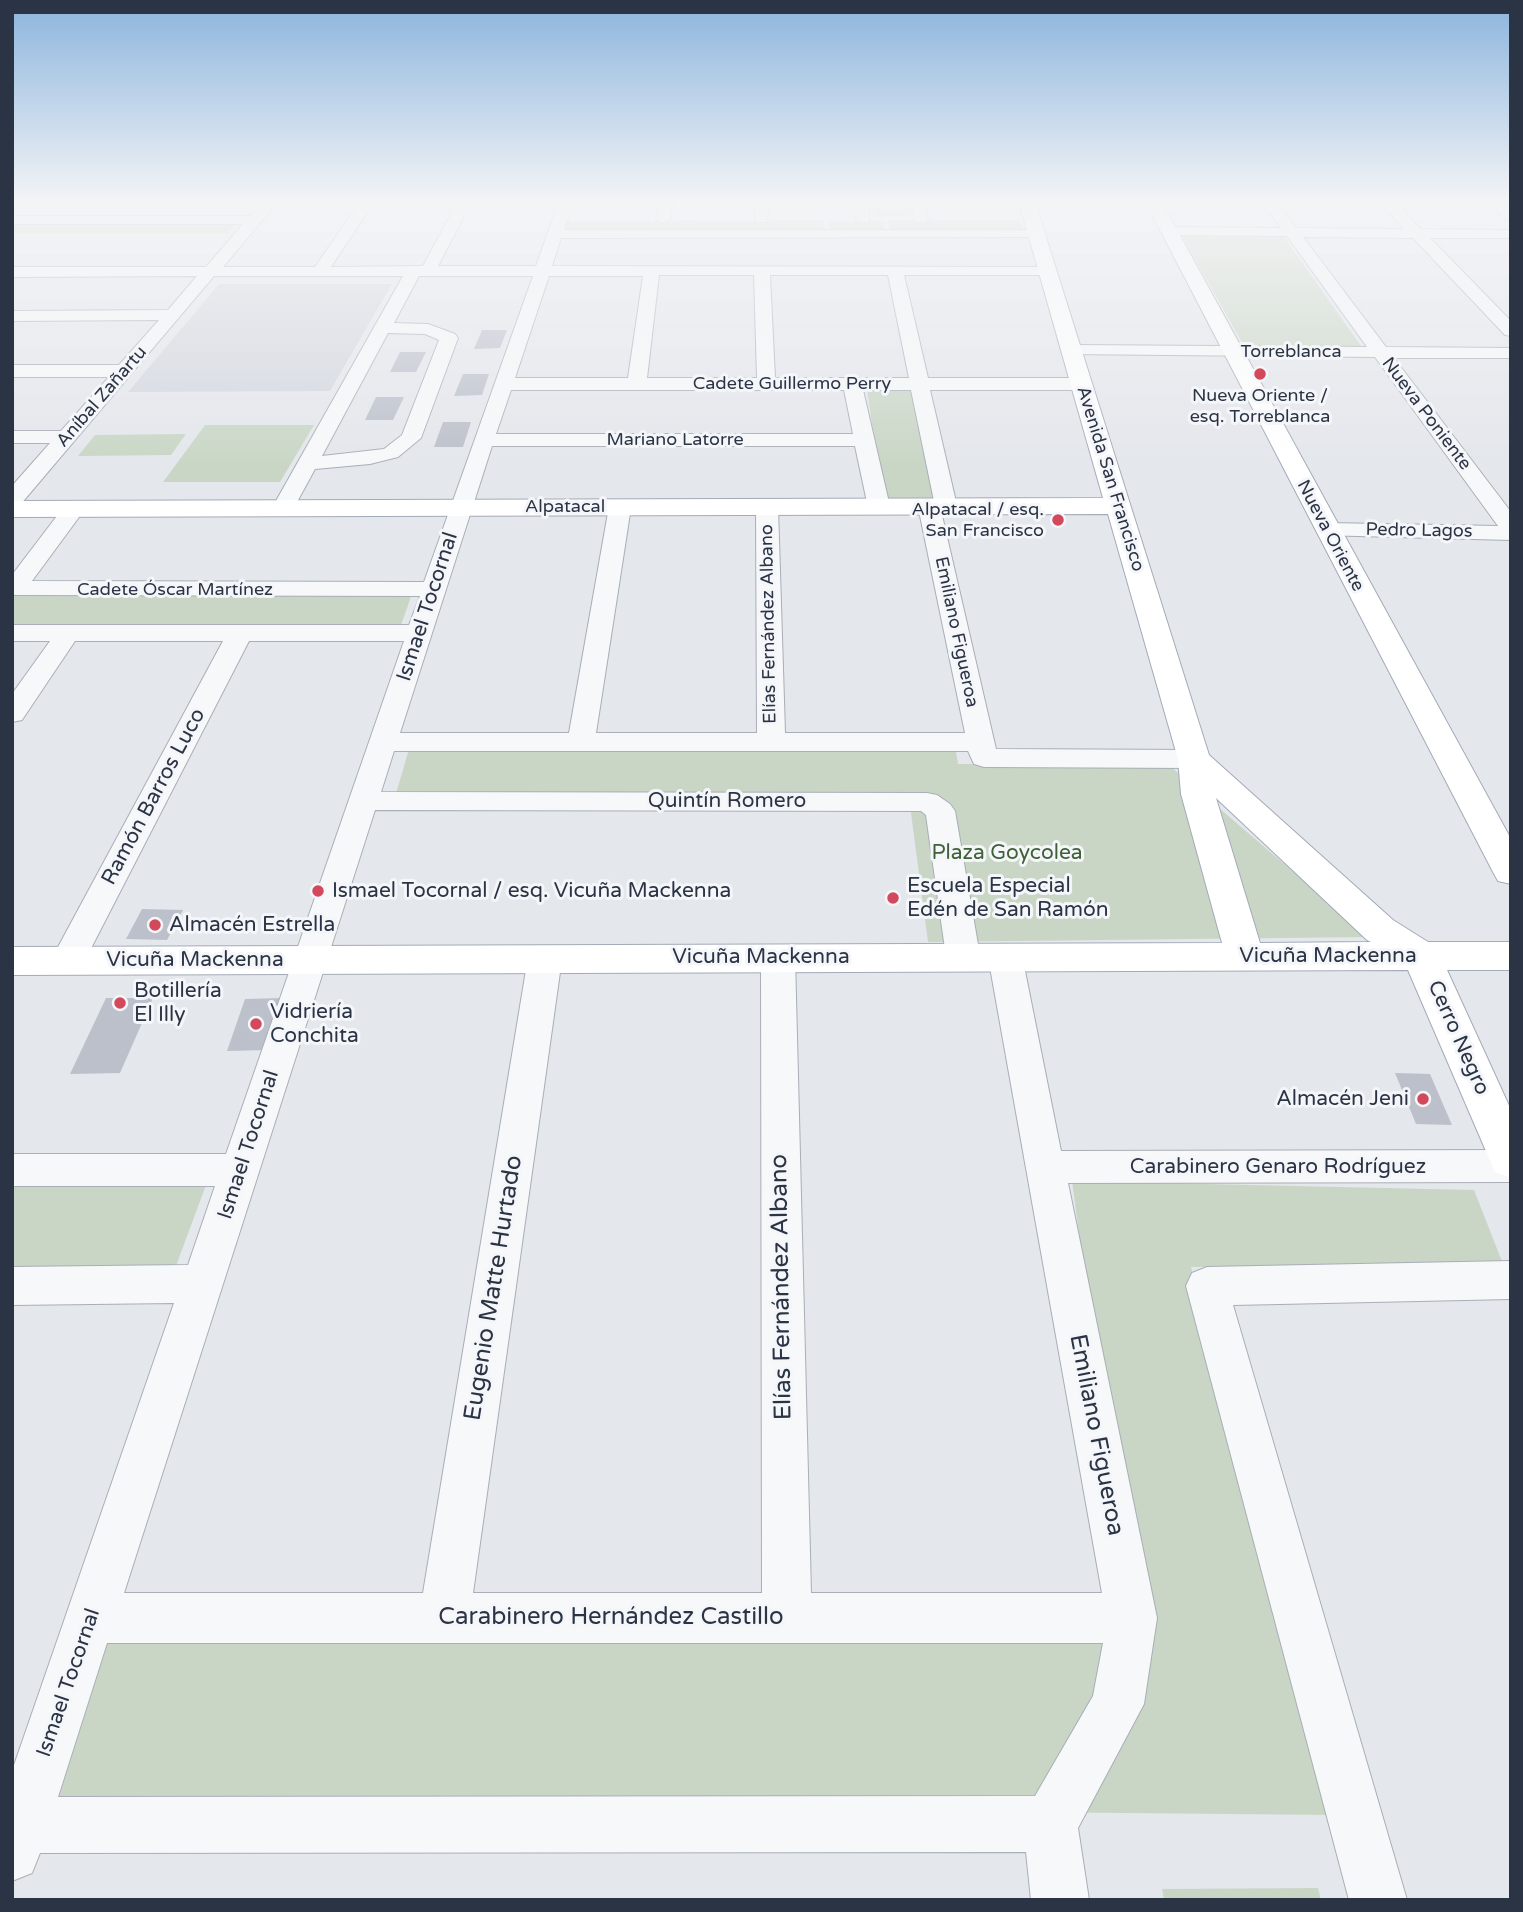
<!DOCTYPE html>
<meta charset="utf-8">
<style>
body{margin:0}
#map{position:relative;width:1523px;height:1912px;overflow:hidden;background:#e4e7ec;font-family:"Varela Round",sans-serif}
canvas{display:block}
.frame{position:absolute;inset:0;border:14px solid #2b3445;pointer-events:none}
</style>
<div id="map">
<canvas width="1523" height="1912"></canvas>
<div class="frame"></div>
</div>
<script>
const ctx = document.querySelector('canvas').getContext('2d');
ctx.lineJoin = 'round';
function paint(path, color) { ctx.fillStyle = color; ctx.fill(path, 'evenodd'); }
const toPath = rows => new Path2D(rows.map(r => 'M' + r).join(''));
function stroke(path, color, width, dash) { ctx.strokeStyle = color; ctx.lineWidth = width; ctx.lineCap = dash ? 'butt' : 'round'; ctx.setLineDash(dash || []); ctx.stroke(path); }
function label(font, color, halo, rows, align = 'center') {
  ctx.font = font + ' "Varela Round",sans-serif'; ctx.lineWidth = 6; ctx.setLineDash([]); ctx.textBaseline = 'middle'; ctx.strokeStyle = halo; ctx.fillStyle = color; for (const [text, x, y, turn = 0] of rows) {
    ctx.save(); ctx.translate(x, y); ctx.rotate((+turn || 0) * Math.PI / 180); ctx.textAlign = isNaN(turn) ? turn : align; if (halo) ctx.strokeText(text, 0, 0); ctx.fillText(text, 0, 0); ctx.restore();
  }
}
paint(toPath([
 [219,284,392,284,330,391,128,392]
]), '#d2d6de');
paint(toPath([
 [870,199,913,199,919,216,875,217],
 [823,220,825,232,563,230,567,221],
 [888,220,1019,220,1024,231,890,231],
 [829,221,883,221,885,231,830,231],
 [12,222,238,223,228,233,12,233],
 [1182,236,1284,237,1361,346,1244,346],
 [913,387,937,500,889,500,874,440,867,388],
 [205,425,314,425,280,482,163,482],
 [186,434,171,455,78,456,95,435],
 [413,591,400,628,12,629,12,592],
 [409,749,956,752,958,764,1169,765,1369,937,928,942,909,798,395,797],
 [1072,1181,1474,1190,1503,1264,1191,1267,1336,1815,57,1803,111,1632,1132,1625],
 [12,1185,206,1185,173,1274,12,1273],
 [1318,1888,1321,1900,1164,1900,1162,1889]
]), '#c9d6c5');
paint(toPath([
 [482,330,507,330,500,348,474,349],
 [400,352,426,352,416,372,390,372],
 [463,374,489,374,482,395,454,396],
 [376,397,404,397,393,420,365,420],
 [443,422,471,422,463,447,434,447],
 [142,909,183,910,167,940,126,939],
 [106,998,153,998,120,1073,70,1074],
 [284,998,268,1050,227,1051,245,999],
 [1395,1073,1430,1074,1452,1125,1416,1124]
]), '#bbc0ca');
const minor = toPath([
 [266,199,280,199,223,267,315,267,362,199,376,199,331,267,423,266,459,199,473,199,438,266,536,266,560,199,574,199,564,230,1041,230,1043,233,1041,236,1036,237,561,238,552,266,1053,267,1055,270,1047,275,904,275,928,378,1081,378,1090,384,1081,390,930,390,957,506,954,511,941,511,996,749,1194,750,1204,753,1208,759,1204,765,1194,768,984,767,974,764,968,751,394,751,381,792,927,793,937,795,950,804,955,811,980,956,975,965,963,968,951,965,946,956,926,815,921,811,375,810,124,1593,423,1593,528,958,533,949,545,946,557,949,562,958,473,1593,762,1593,761,957,766,948,778,945,790,948,795,957,811,1593,1102,1593,988,956,993,947,1005,944,1017,947,1022,956,1061,1151,1511,1150,1511,1182,1068,1183,1157,1618,1144,1704,1078,1828,1089,1900,1031,1900,1026,1852,40,1853,32,1873,12,1881,12,1771,174,1303,12,1305,12,1267,188,1265,215,1186,12,1186,12,1154,226,1154,404,641,249,641,85,960,80,969,68,972,56,969,51,960,223,641,75,641,22,720,12,722,12,694,50,641,12,641,12,625,409,625,420,596,15,595,12,594,12,575,66,504,74,502,82,504,85,509,32,581,424,582,533,276,419,276,394,323,428,324,455,334,458,338,421,438,398,457,370,464,315,469,291,513,283,515,275,513,272,508,403,276,214,276,20,505,12,506,12,486,50,443,12,443,12,431,61,431,109,377,12,377,12,365,119,365,159,320,12,321,12,311,168,310,197,276,12,277,12,267,206,267,243,224,12,224,12,216,251,216,266,199],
 [659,275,754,275,757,378,647,378,659,275],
 [770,275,888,275,909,378,775,378,770,275],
 [549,276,643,276,628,378,515,378,549,276],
 [388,333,425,334,439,340,402,435,384,449,322,456,388,333],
 [511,390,844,390,853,434,496,434,511,390],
 [863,390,911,390,934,501,921,501,918,506,965,733,785,733,778,507,775,502,767,500,759,502,756,507,757,733,596,733,631,507,628,502,620,500,612,502,609,507,569,733,400,733,492,446,855,446,868,507,871,512,879,514,887,512,890,507,863,390],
 [107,1643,1103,1643,1093,1696,1035,1796,58,1797,107,1643],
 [660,199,674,199,670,219,663,223,656,219,660,199],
 [755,199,769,199,767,222,757,222,755,219,755,199],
 [853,199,867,199,870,219,868,222,858,222,856,219,853,199],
 [908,199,922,199,928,219,926,222,916,222,908,199],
 [1260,199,1274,199,1296,228,1404,229,1377,199,1392,199,1421,229,1511,230,1511,238,1430,238,1511,321,1511,336,1505,335,1413,238,1303,237,1386,347,1511,348,1511,358,1394,358,1511,512,1511,540,1319,535,1316,530,1319,525,1327,523,1498,526,1375,357,1065,354,1062,350,1065,346,1071,345,1367,347,1287,236,1169,235,1162,231,1169,227,1281,228,1260,199],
 [1485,199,1500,199,1511,208,1511,220,1506,219,1485,199],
 [1511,1261,1511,1299,1233,1305,1407,1900,1349,1900,1186,1286,1192,1273,1207,1267,1511,1261]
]);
const major = toPath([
 [1018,199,1034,199,1209,755,1393,920,1428,942,1511,942,1511,970,1447,970,1511,1110,1511,1178,1495,1172,1408,970,12,975,12,947,1222,943,1181,794,1178,759,1108,514,12,517,12,501,1103,498,1018,199],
 [1216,798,1367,940,1371,942,1260,943,1216,798],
 [1144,199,1160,199,1511,839,1511,884,1498,881,1493,872,1144,199]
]);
stroke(minor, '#a9aeb7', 2);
stroke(major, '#a3abb8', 2);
paint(minor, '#f7f8fa');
paint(major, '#fff');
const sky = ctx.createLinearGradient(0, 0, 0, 467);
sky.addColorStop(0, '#8bb4dd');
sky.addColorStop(0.43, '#f3f4f6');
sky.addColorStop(1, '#f3f4f600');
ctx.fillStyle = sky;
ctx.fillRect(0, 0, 1523, 467);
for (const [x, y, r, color] of [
 [1260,374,7,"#d1495b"],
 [1058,520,7,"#d1495b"],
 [318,891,7,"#d1495b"],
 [893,898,7,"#d1495b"],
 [155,925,7,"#d1495b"],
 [120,1003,7,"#d1495b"],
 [256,1024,7,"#d1495b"],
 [1423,1099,7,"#d1495b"]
]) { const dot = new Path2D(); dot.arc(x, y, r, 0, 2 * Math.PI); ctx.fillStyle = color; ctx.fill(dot); stroke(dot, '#f4f6f9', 2.5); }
label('18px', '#2b3445', '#f4f6f9', [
 ["Torreblanca",1291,352],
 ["Cadete Guillermo Perry",792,384],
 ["Aníbal Zañartu",102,397,-49],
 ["Nueva Poniente",1426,414,53],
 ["Mariano Latorre",675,440],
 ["Avenida San Francisco",1110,479,73],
 ["Alpatacal",565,507],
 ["Pedro Lagos",1419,531,1],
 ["Nueva Oriente",1330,536,62],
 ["Cadete Óscar Martínez",175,590],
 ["Elías Fernández Albano",769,624,-91],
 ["Emiliano Figueroa",956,632,78]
]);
label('18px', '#2b3445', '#f4f6f9', [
 ["Nueva Oriente /",1260,396],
 ["esq. Torreblanca",1260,417],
 ["Alpatacal / esq.",1044,510,"right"],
 ["San Francisco",1044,531,"right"]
]);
label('21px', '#2b3445', '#f4f6f9', [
 ["Ismael Tocornal",428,607,-72],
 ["Ramón Barros Luco",154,797,-62],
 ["Quintín Romero",727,801],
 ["Vicuña Mackenna",1328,956],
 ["Vicuña Mackenna",761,957],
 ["Vicuña Mackenna",195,960],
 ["Cerro Negro",1458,1038,66],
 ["Ismael Tocornal",249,1145,-72],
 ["Carabinero Genaro Rodríguez",1278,1167],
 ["Ismael Tocornal",69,1683,-71]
]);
label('21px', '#3f6138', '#f4f6f9', [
 ["Plaza Goycolea",1007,853]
]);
label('21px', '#2b3445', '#f4f6f9', [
 ["Escuela Especial",907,886],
 ["Edén de San Ramón",907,910],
 ["Ismael Tocornal / esq. Vicuña Mackenna",332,891],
 ["Almacén Estrella",169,925],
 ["Botillería",134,991],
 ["El Illy",134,1015],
 ["Vidriería",270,1012],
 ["Conchita",270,1036],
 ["Almacén Jeni",1409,1099,"right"]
], 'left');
label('24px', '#2b3445', '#f4f6f9', [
 ["Elías Fernández Albano",782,1287,-91],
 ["Eugenio Matte Hurtado",494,1288,-81],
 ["Emiliano Figueroa",1096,1435,79],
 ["Carabinero Hernández Castillo",611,1618]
]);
</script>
